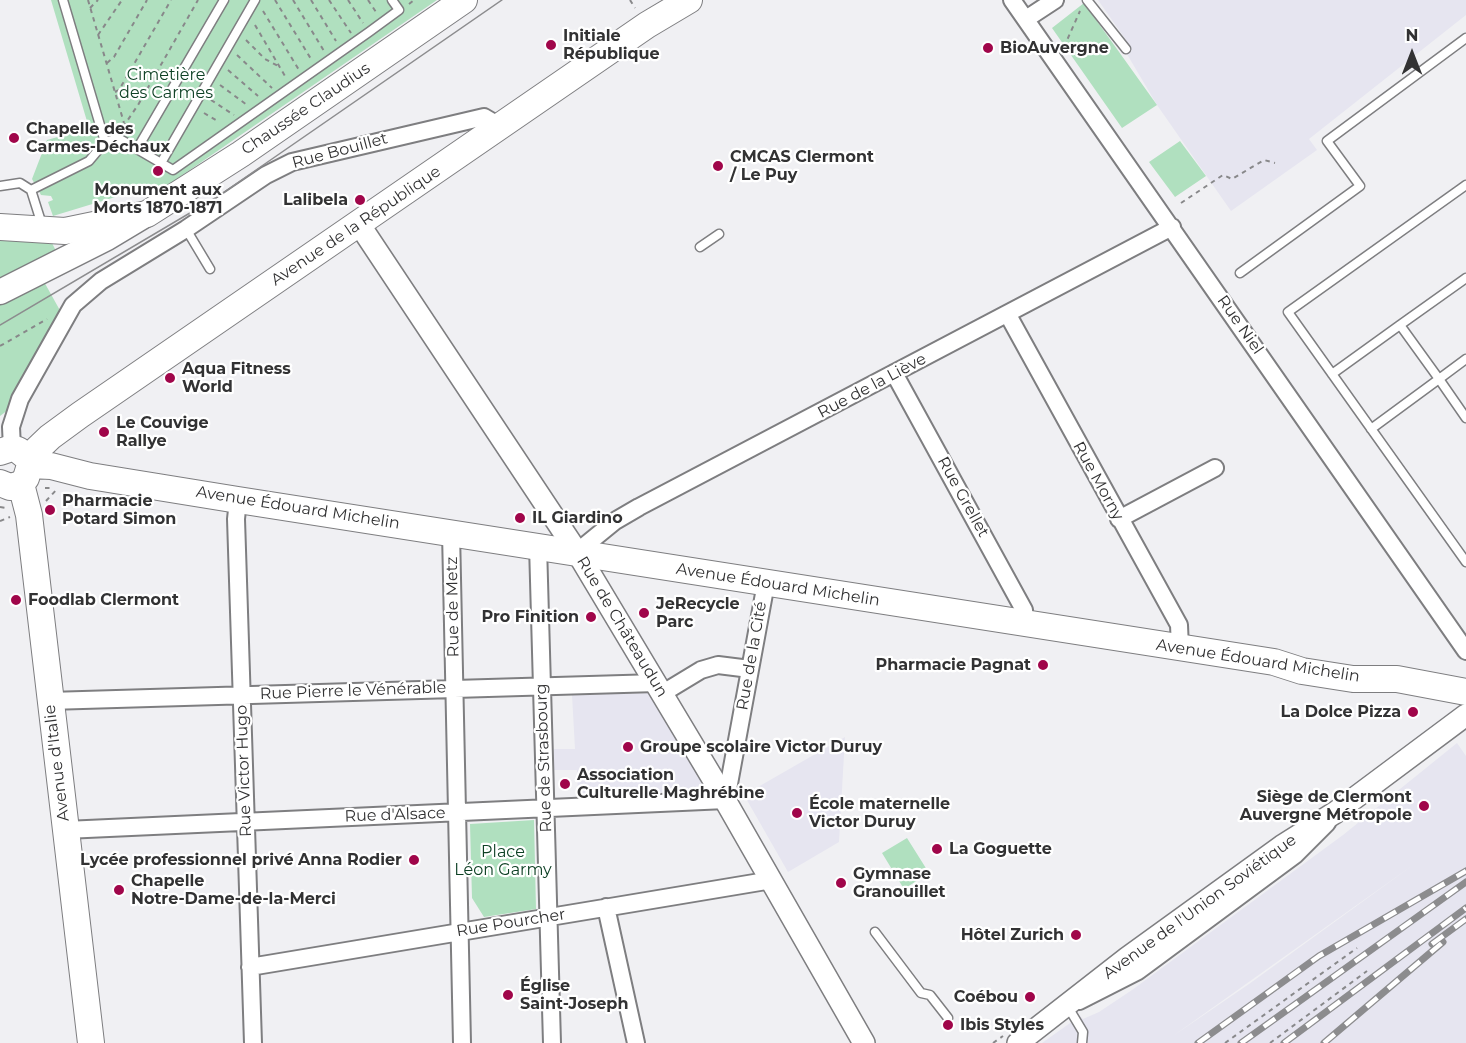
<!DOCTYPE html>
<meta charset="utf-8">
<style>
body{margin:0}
#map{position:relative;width:1466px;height:1043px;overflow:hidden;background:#f0f0f3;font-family:Montserrat,sans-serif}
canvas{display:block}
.north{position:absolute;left:1382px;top:24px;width:60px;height:60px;-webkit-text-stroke:4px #fff;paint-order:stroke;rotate:0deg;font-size:16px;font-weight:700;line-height:24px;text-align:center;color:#323233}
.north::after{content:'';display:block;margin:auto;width:21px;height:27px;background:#323233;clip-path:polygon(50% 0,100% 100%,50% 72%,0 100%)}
</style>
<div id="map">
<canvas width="1466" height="1043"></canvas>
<div class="north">N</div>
</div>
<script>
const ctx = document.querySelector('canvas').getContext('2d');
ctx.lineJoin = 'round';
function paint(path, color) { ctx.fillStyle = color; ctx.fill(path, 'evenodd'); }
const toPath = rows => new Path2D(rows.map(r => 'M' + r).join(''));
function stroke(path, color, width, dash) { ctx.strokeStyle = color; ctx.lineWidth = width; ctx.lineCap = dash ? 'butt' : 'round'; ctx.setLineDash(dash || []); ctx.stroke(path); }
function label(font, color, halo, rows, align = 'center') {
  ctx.font = font + ' Montserrat,sans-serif'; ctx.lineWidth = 4.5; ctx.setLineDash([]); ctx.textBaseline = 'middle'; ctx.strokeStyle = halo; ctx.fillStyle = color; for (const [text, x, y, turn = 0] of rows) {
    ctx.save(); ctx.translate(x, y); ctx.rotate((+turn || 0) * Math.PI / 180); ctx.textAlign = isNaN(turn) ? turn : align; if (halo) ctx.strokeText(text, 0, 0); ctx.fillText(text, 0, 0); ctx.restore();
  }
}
paint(toPath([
 [1098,0,1466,0,1466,15,1309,139,1317,150,1231,211,1157,105,1121,44,1126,40],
 [649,693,702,783,698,791,578,796,577,770,554,770,554,749,575,749,572,695],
 [845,737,839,842,788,872,744,795],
 [1457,743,1466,756,1466,1043,1042,1043,1080,1016,1083,1019,1099,1012,1132,990,1343,835],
 [1413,865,1249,984,1173,1036]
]), '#e6e5f0');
paint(toPath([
 [51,0,437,0,155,194,122,195,53,216,48,202,53,200,51,196,41,195,32,179,47,140,89,128],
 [1084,3,1157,105,1122,128,1052,28],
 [1180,141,1206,176,1175,197,1149,162],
 [0,238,52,243,56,251,33,262,62,314,8,410,0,416],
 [534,820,536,909,484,917,472,898,470,824],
 [907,838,929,873,904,889,882,853]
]), '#b0e0bf');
const service = toPath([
 [63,0,105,142,118,138,137,149],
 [224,0,137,149,161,163,255,0],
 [1087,0,1126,49],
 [161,163,173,170,369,32,399,10,392,0],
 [1466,185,1288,312,1466,562],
 [0,186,20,183,31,190],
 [43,228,31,190,89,161,105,142],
 [186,229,210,269],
 [700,247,719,234],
 [1240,273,1360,186,1327,141,1466,38],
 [1400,325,1466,278],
 [1466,359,1439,379,1466,418],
 [1332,374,1400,325,1439,379,1371,429],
 [875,932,921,993,930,995,948,1018],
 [1068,1007,1083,1032,1082,1043]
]);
const minor = toPath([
 [1012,0,1466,651],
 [1026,19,1055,0],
 [1008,315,1179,625,1180,648],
 [894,373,1024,610,1025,623],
 [12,448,11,427,20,399,73,305,101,281,186,229,266,175,292,162,484,117,501,127],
 [238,500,236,519,253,1043],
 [1119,519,1215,468],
 [451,532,462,1043],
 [538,545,552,1043],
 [577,552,615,521,639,507,1172,227],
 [663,693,701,670,718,665,750,669],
 [49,701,657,683],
 [65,830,726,800,766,583],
 [606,907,636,1043],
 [250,967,772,880],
 [1079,1001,1138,971,1295,855,1327,823]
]);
const tertiary = toPath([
 [359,224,577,552,713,779,864,1043],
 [1018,1043,1127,958,1282,846,1336,812,1466,715]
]);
const secondary = toPath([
 [0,292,107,238,142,217]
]);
const primary = toPath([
 [0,227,65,231,147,214,241,154,464,0],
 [0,452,12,448,18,450,28,458,30,465,26,478,21,484,10,487,0,483],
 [28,458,50,437,80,415,647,25,689,0],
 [30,465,51,466,90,476,238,500,1274,662,1302,671,1353,679,1397,679,1466,692],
 [21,484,29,515,91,1043]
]);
stroke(service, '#7e7e80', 11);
stroke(minor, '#7e7e80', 20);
stroke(tertiary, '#7e7e80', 24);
stroke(secondary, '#7e7e80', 27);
stroke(primary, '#7e7e80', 28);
stroke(toPath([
 [88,0,124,123],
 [275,0,311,59],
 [293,0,324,51],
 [311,0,336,41],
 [329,0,351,33],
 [348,0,363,23],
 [368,0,376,12],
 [630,0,635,8],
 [409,4,414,0],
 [90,8,98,0],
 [263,11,299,70],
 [255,25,285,76],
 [98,35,122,0],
 [246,40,265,59,278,66],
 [1064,47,1080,11],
 [237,55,272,88],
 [107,63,114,57,147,0],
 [228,70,258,96],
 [220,85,247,105],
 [119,90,143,94],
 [115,92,119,90,171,0],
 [211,100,234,115],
 [204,113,219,122],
 [123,127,138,105,198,0],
 [1181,203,1223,175,1232,179,1264,160,1275,163],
 [0,346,47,319],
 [45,488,54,488],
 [46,501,58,488],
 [0,507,7,508],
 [0,521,10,517],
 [993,1043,1003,1036],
 [1225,1043,1357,948],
 [1270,1043,1367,971]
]), '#88888a', 2, [4.5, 4.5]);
stroke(service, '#fff', 8);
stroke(minor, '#fff', 16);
stroke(tertiary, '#fff', 21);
stroke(secondary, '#fff', 24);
stroke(primary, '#fff', 26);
stroke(toPath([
 [0,325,217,197,502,0]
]), '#8c8c8e', 1.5);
const rail = toPath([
 [1432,944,1466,919],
 [1198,1043,1319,956,1466,871],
 [1241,1043,1466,882],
 [1284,1043,1466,908],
 [1324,1043,1443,942]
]);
stroke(rail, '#8c8c8e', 7);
stroke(rail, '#fff', 4.5, [14]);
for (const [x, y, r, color] of [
 [551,45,6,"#a0064a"],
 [988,48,6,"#a0064a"],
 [14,138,6,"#a0064a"],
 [718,166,6,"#a0064a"],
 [158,171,6,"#a0064a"],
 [360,200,6,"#a0064a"],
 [170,378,6,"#a0064a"],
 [104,432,6,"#a0064a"],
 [50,510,6,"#a0064a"],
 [520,518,6,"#a0064a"],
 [16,600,6,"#a0064a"],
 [644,613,6,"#a0064a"],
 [591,617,6,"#a0064a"],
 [1043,665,6,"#a0064a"],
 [1413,712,6,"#a0064a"],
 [628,747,6,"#a0064a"],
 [565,784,6,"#a0064a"],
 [1424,806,6,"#a0064a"],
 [797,813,6,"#a0064a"],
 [937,849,6,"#a0064a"],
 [414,860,6,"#a0064a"],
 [841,883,6,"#a0064a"],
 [119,890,6,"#a0064a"],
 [1076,935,6,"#a0064a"],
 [508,995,6,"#a0064a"],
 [1030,997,6,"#a0064a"],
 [948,1025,6,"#a0064a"]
]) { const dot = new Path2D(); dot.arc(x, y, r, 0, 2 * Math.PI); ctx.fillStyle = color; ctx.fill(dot); stroke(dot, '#fff', 2); }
label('bold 16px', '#323233', '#fff', [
 ["Initiale",563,36],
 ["République",563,54],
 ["BioAuvergne",1000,48],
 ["Chapelle des",26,129],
 ["Carmes-Déchaux",26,147],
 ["CMCAS Clermont",730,157],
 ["/ Le Puy",730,175],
 ["Monument aux",158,190,"center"],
 ["Morts 1870-1871",158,208,"center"],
 ["Lalibela",348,200,"right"],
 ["Aqua Fitness",182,369],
 ["World",182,387],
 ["Le Couvige",116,423],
 ["Rallye",116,441],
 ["Pharmacie",62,501],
 ["Potard Simon",62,519],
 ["IL Giardino",532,518],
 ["Foodlab Clermont",28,600],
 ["JeRecycle",656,604],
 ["Parc",656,622],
 ["Pro Finition",579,617,"right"],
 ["Pharmacie Pagnat",1031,665,"right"],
 ["La Dolce Pizza",1401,712,"right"],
 ["Groupe scolaire Victor Duruy",640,747],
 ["Association",577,775],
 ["Culturelle Maghrébine",577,793],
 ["Siège de Clermont",1412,797,"right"],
 ["Auvergne Métropole",1412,815,"right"],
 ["École maternelle",809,804],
 ["Victor Duruy",809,822],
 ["La Goguette",949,849],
 ["Lycée professionnel privé Anna Rodier",402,860,"right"],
 ["Gymnase",853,874],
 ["Granouillet",853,892],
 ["Chapelle",131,881],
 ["Notre-Dame-de-la-Merci",131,899],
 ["Hôtel Zurich",1064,935,"right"],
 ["Église",520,986],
 ["Saint-Joseph",520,1004],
 ["Coébou",1018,997,"right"],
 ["Ibis Styles",960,1025]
], 'left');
label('16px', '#0e4125', '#fff', [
 ["Cimetière",166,75],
 ["des Carmes",166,93],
 ["Place",503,852],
 ["Léon Garmy",503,870]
]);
label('16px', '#323233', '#fff', [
 ["Chaussée Claudius",306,109,-34],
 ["Rue Bouillet",340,151,-15],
 ["Avenue de la République",356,226,-34],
 ["Rue Niel",1240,325,55],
 ["Rue de la Liève",872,386,-28],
 ["Rue Morny",1098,481,61],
 ["Rue Grellet",963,497,61],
 ["Avenue Édouard Michelin",298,508,9],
 ["Avenue Édouard Michelin",778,585,9],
 ["Rue de Metz",453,607,-91],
 ["Rue de Châteaudun",622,627,59],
 ["Rue de la Cité",752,656,-80],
 ["Avenue Édouard Michelin",1258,661,9],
 ["Rue Pierre le Vénérable",353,691,-2],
 ["Rue de Strasbourg",544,758,-92],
 ["Avenue d'Italie",57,763,-97],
 ["Rue Victor Hugo",244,771,-92],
 ["Rue d'Alsace",395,815,-2],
 ["Avenue de l'Union Soviétique",1200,907,-36],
 ["Rue Pourcher",511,923,-9]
]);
</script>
